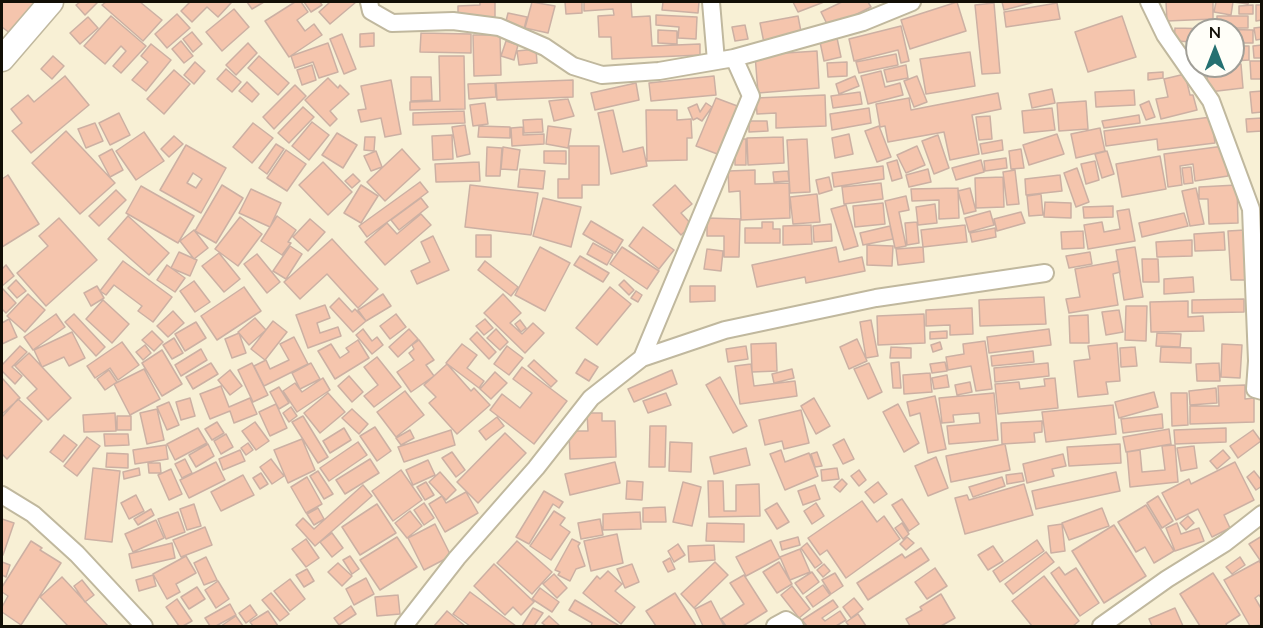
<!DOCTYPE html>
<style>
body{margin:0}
#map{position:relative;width:1263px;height:628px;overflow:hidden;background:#f8f0d5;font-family:Lato,sans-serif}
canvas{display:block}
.frame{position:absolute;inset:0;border:3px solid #120f06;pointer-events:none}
.north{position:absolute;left:1185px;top:18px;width:60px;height:60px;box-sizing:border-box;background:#fffef8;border:2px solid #a09e97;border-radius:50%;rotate:0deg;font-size:16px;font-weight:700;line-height:24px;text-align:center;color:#120f06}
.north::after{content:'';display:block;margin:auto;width:21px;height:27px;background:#257071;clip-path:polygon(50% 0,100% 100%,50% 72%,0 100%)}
</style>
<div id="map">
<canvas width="1263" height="628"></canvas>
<div class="frame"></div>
<div class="north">N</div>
</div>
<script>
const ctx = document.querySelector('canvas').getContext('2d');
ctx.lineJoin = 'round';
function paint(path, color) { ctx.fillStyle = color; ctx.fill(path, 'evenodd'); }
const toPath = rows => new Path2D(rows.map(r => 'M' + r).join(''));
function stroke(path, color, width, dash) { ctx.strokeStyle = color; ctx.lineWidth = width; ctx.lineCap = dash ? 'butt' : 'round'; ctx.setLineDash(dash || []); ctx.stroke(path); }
const building = toPath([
 [2,2,38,2,11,34,2,27,2,2],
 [80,2,95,2,97,3,85,15,76,5,80,2],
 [106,2,140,2,162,20,143,41,102,5,106,2],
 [190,2,230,2,231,3,218,17,207,7,192,22,181,11,190,2],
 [247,2,264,2,252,9,247,2],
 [295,2,301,2,308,12,297,20,305,31,314,24,322,35,289,57,265,21,295,2],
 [304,2,320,2,322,5,311,12,304,2],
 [330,2,356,2,330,24,319,12,330,2],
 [480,2,495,2,495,17,458,18,458,6,480,5,480,2],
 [532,2,555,6,548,33,525,28,532,2],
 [565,2,582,2,582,13,566,14,565,2],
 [584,2,631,2,632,17,650,16,652,46,700,44,700,55,612,59,611,37,599,37,598,16,614,15,613,9,584,11,584,2],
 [663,2,699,2,698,13,662,10,663,2],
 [793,2,824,2,798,12,793,2],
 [842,2,868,2,871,7,829,28,821,12,842,2],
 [957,2,966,31,910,49,901,20,957,2],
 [1002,2,1035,2,1004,10,1002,2],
 [1166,2,1213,2,1213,19,1167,21,1166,2],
 [1216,2,1249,2,1248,4,1233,2,1231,15,1214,12,1216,2],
 [994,3,1000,73,982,74,975,5,994,3],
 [1057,3,1060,19,1006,27,1004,12,1057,3],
 [1253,5,1253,14,1239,14,1239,6,1253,5],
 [1256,5,1262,5,1262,20,1256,21,1256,5],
 [234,9,249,27,222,51,206,32,234,9],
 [508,13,527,17,524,29,505,25,508,13],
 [177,14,190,28,167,48,155,34,177,14],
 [656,15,697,17,696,39,678,38,679,27,656,25,656,15],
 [111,16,146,46,121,73,113,66,126,51,121,46,105,64,84,46,111,16],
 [798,16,802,37,764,43,760,23,798,16],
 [1122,16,1136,57,1088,72,1075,32,1122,16],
 [1217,16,1248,16,1248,28,1217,28,1217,16],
 [88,17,98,28,80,44,70,33,88,17],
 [745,25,748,39,735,41,732,27,745,25],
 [901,26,909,61,901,63,898,50,854,61,849,39,901,26],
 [1262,27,1262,39,1256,40,1254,28,1262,27],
 [1175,28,1253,30,1253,43,1233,43,1233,30,1197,30,1197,42,1174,41,1175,28],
 [658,30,677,31,677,44,658,43,658,30],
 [192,32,202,44,193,52,183,39,192,32],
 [374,33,374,46,360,47,360,34,374,33],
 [421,33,471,34,471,53,420,52,421,33],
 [342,34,356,69,344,74,330,39,342,34],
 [473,35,500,35,501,75,474,76,473,35],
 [837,38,841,57,824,61,820,42,837,38],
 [181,41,193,56,184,63,172,49,181,41],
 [506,41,518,45,514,60,501,56,506,41],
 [248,43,257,53,236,75,226,65,248,43],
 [328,43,338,72,319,78,313,62,295,68,291,56,328,43],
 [151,44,171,60,146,91,132,80,148,62,141,56,151,44],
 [1262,45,1262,58,1254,58,1253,46,1262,45],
 [1233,46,1249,46,1249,60,1233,61,1233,46],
 [536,49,537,63,519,65,517,51,536,49],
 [817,51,819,88,758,93,755,55,817,51],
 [970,52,975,86,926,94,920,59,970,52],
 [896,54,898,65,859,73,856,62,896,54],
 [53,56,64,66,52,79,41,69,53,56],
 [259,56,289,83,278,95,248,68,259,56],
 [439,56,464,56,465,109,410,110,410,102,440,101,439,56],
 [1250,61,1262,61,1262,79,1251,79,1250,61],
 [195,62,205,71,194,84,184,75,195,62],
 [847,62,847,76,828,77,827,63,847,62],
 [1241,64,1243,88,1209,92,1206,68,1241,64],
 [312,65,316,80,302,85,297,70,312,65],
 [906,65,908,78,887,82,884,70,906,65],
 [226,69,241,82,232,92,217,79,226,69],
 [174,70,190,84,164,114,147,99,174,70],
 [881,71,885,87,900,83,903,95,868,104,861,76,881,71],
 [1163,72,1163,78,1148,80,1148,73,1163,72],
 [1185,74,1190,95,1193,95,1197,110,1161,119,1156,99,1168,97,1164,79,1185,74],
 [65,76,89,105,31,153,12,131,22,123,11,109,28,95,34,102,65,76],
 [714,76,716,95,651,101,649,83,714,76],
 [855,76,859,86,839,94,836,84,855,76],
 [917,76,927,102,914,107,904,81,917,76],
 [411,77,431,77,432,100,411,101,411,77],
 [328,78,338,88,340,85,349,94,330,111,337,119,330,126,305,100,328,78],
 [391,80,401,134,385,137,381,118,361,122,358,110,366,109,361,86,391,80],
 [573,80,573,97,497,100,496,83,573,80],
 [247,82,259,94,252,102,239,91,247,82],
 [495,83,496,97,469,99,468,84,495,83],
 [636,83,639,100,595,110,591,93,636,83],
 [295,85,306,96,274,129,263,117,295,85],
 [1052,89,1055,103,1032,108,1029,94,1052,89],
 [1134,90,1135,105,1096,107,1095,92,1134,90],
 [1262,91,1262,112,1252,113,1250,92,1262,91],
 [860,92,862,104,833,108,831,96,860,92],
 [998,93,1001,109,972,115,979,154,950,160,944,132,888,142,885,126,880,127,876,104,909,98,911,110,998,93],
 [825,95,826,126,776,128,776,113,757,114,756,98,825,95],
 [716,98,740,107,720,155,696,146,716,98],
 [568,99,574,116,554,121,549,101,568,99],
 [1086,101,1088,129,1059,131,1057,103,1086,101],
 [1149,101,1155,117,1146,120,1140,105,1149,101],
 [485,103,488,124,473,126,470,105,485,103],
 [706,103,712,107,702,121,697,118,693,120,688,108,697,104,700,112,706,103],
 [303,107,314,117,289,143,278,133,303,107],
 [869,108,871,123,832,130,830,114,869,108],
 [1052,108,1055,130,1024,133,1022,111,1052,108],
 [613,110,623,152,643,147,647,166,611,174,598,113,613,110],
 [646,110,677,110,677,120,691,119,692,138,687,138,687,160,647,161,646,110],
 [464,111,465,123,413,125,413,113,464,111],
 [119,113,130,135,110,145,99,123,119,113],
 [1139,115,1140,123,1104,128,1102,121,1139,115],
 [990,116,992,139,979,140,976,117,990,116],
 [1211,117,1215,143,1158,150,1157,139,1106,146,1104,131,1211,117],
 [1262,118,1262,131,1247,132,1246,119,1262,118],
 [542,119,543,132,524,133,523,120,542,119],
 [749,121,767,121,768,131,749,132,749,121],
 [312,122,329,135,309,160,292,146,312,122],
 [95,123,103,141,86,148,78,129,95,123],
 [253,123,273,138,252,163,233,147,253,123],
 [465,125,470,154,457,157,452,127,465,125],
 [479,126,510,127,510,138,478,137,479,126],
 [548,126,571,129,568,148,546,144,548,126],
 [879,126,891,157,877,162,865,131,879,126],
 [523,127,523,135,544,134,544,144,512,146,511,128,523,127],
 [1100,128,1105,151,1076,158,1071,134,1100,128],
 [66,131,115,183,80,214,32,163,66,131],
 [144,132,164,161,136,180,116,151,144,132],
 [337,133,357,145,343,168,322,155,337,133],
 [849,134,853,154,835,158,832,138,849,134],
 [1057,134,1064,154,1029,165,1023,145,1057,134],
 [452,135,453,159,433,160,432,136,452,135],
 [938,135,949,168,934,174,922,141,938,135],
 [174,136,183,144,169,157,161,149,174,136],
 [365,137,375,137,374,151,364,150,365,137],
 [783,137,784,163,748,165,747,138,783,137],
 [735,139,746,139,746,165,735,165,735,139],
 [807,139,810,192,790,193,787,140,807,139],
 [1002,140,1003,150,982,154,980,144,1002,140],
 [276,144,284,149,267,174,259,168,276,144],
 [186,145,226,168,201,213,160,190,186,145],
 [193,173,202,179,196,188,187,183,193,173],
 [569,146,599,146,599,185,582,185,582,198,558,198,558,179,569,179,569,146],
 [917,146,925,165,906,173,897,155,917,146],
 [1224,146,1228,176,1195,181,1193,164,1180,166,1182,185,1168,187,1164,154,1224,146],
 [487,147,502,148,500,176,486,176,487,147],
 [503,147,520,150,517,170,501,169,503,147],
 [112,149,123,170,110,177,99,156,112,149],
 [402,149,420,169,385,201,367,182,402,149],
 [1021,149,1024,168,1011,169,1009,151,1021,149],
 [286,150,306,164,287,191,267,178,286,150],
 [376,151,382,167,371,171,364,156,376,151],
 [544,151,566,151,566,164,544,163,544,151],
 [1107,151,1114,174,1102,178,1095,154,1107,151],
 [1160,156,1166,189,1122,197,1116,164,1160,156],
 [1006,158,1007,168,985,171,984,161,1006,158],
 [897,160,902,178,892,181,887,163,897,160],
 [981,160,984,172,956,180,952,168,981,160],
 [1095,161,1099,180,1086,184,1081,164,1095,161],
 [323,162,352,192,328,215,299,185,323,162],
 [479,162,480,181,436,182,435,164,479,162],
 [883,166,884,179,834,187,832,173,883,166],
 [1191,167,1193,183,1184,184,1182,168,1191,167],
 [1077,168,1089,202,1076,207,1064,173,1077,168],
 [520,169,545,171,543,189,518,187,520,169],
 [928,169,931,182,909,187,906,175,928,169],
 [755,170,755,184,789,183,790,218,741,220,740,191,729,192,728,171,755,170],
 [1015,170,1019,204,1007,205,1003,172,1015,170],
 [788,171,789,181,774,182,773,172,788,171],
 [353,174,360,181,352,188,345,181,353,174],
 [8,175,39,224,2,247,2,179,8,175],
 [1060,175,1062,191,1026,195,1025,179,1060,175],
 [829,177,832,190,819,194,816,180,829,177],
 [1003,177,1004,207,976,208,975,178,1003,177],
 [420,182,428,192,367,237,359,226,420,182],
 [881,183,883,199,844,204,842,187,881,183],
 [222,185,243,198,216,243,195,231,222,185],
 [361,185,378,196,361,223,344,213,361,185],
 [470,185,538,193,531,235,465,227,470,185],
 [675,185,692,204,681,213,692,225,681,235,653,205,675,185],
 [1237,185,1238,223,1209,224,1208,199,1199,199,1199,187,1237,185],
 [141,186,194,216,178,243,126,213,141,186],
 [958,188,959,218,939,219,939,200,912,201,911,189,958,188],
 [970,188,976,211,964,214,958,191,970,188],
 [1196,188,1204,224,1190,226,1182,191,1196,188],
 [251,189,281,203,270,227,239,213,251,189],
 [116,190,126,200,99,226,89,216,116,190],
 [817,194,820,222,793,224,790,197,817,194],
 [1041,194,1043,215,1029,216,1027,196,1041,194],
 [906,196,909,210,899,212,906,246,895,248,885,201,906,196],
 [421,198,428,207,399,230,391,220,421,198],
 [543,198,581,207,571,247,533,236,543,198],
 [1045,202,1071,203,1071,218,1044,217,1045,202],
 [883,203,885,224,855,227,853,206,883,203],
 [935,204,937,223,918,225,916,207,935,204],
 [846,205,858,246,844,250,831,209,846,205],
 [1113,206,1113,217,1084,218,1083,207,1113,206],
 [1129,209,1135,241,1088,249,1084,225,1102,222,1104,232,1120,229,1117,211,1129,209],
 [990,211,994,225,969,232,965,218,990,211],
 [1021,212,1025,223,997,231,994,219,1021,212],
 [1184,213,1188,226,1142,237,1139,223,1184,213],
 [421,214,431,225,385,265,365,242,387,223,397,234,421,214],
 [128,216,169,253,149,275,108,239,128,216],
 [277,216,296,230,288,242,291,243,282,255,261,241,277,216],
 [240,217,262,234,238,266,215,249,240,217],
 [59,218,97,260,46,306,17,273,48,246,39,236,59,218],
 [707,218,740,219,739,257,724,257,724,236,707,236,707,218],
 [310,219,325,232,308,251,293,237,310,219],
 [591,221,623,240,615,253,583,234,591,221],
 [762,222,773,222,773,229,780,229,780,243,745,243,745,228,762,228,762,222],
 [917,222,919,243,907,245,905,223,917,222],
 [831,224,832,241,814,242,813,226,831,224],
 [811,225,812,244,783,245,783,226,811,225],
 [965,225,967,242,923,247,921,230,965,225],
 [890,226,893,239,863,245,860,233,890,226],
 [643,227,674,250,659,269,629,246,643,227],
 [995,228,996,237,972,242,970,233,995,228],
 [194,230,208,248,194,259,180,241,194,230],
 [1245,230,1248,280,1231,280,1228,231,1245,230],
 [1083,231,1084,248,1062,249,1061,232,1083,231],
 [1224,232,1225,250,1195,251,1194,234,1224,232],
 [476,235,491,235,491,257,476,257,476,235],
 [433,236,449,270,417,284,411,271,430,262,421,242,433,236],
 [332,239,378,289,358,308,327,274,300,299,284,282,332,239],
 [1192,240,1192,256,1157,257,1156,242,1192,240],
 [593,243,613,254,607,265,587,254,593,243],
 [867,245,893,246,892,266,867,265,867,245],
 [290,246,302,254,286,279,273,271,290,246],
 [540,247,570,263,545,311,515,295,540,247],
 [622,247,659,271,647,289,610,264,622,247],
 [836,247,839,262,862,257,865,271,806,283,805,277,757,287,752,265,836,247],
 [923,247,924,262,898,265,896,249,923,247],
 [1135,247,1143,297,1124,300,1116,250,1135,247],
 [707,249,723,251,721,271,704,269,707,249],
 [179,252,197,260,190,276,171,268,179,252],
 [1090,252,1092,264,1069,268,1066,256,1090,252],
 [219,253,240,279,224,292,202,266,219,253],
 [257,254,280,282,267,293,244,264,257,254],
 [580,256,609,273,603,282,574,265,580,256],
 [1142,259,1158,259,1159,282,1143,282,1142,259],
 [123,261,172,297,153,322,138,311,142,306,114,285,106,295,100,291,123,261],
 [485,261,518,287,511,296,478,270,485,261],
 [1118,261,1120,272,1113,274,1118,305,1069,313,1066,299,1080,297,1075,269,1118,261],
 [6,265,14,276,2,286,2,269,6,265],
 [167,265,185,278,175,292,157,280,167,265],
 [1193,277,1194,292,1164,294,1164,279,1193,277],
 [16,280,26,291,17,298,8,288,16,280],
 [624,280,634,290,629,295,619,285,624,280],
 [194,281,210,302,195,312,180,291,194,281],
 [97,286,104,298,91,306,84,293,97,286],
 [690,286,715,286,715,301,690,302,690,286],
 [244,287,261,311,217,340,201,316,244,287],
 [610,287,631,304,597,345,576,328,610,287],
 [2,288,16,303,6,313,2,309,2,288],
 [636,291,642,295,638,302,631,298,636,291],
 [28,294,45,310,25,332,7,316,28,294],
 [383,294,391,306,366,321,358,310,383,294],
 [503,294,521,313,510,323,522,334,533,323,544,333,525,353,484,313,503,294],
 [1044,297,1046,324,980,326,979,300,1044,297],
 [339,298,352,312,355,309,366,321,353,332,330,307,339,298],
 [1244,299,1244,312,1192,313,1192,300,1244,299],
 [103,300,129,324,112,343,86,319,103,300],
 [1188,301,1188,317,1203,316,1204,331,1151,332,1150,302,1188,301],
 [325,305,330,318,317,323,320,333,338,327,341,336,308,348,296,315,325,305],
 [1126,306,1147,306,1146,341,1125,340,1126,306],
 [972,308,973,334,950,335,950,325,926,326,926,310,972,308],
 [1119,310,1123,332,1106,335,1102,312,1119,310],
 [173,311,184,323,168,337,157,326,173,311],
 [56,314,65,327,33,350,24,337,56,314],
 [74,314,105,347,96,356,65,322,74,314],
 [396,314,406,327,390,339,380,326,396,314],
 [924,314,925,343,878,345,877,316,924,314],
 [1088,315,1089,343,1070,343,1069,316,1088,315],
 [255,318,266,330,249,345,238,332,255,318],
 [9,319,17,337,2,344,2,323,9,319],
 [485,319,493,328,484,335,476,326,485,319],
 [520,320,526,328,521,332,515,324,520,320],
 [871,320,878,356,866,358,860,322,871,320],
 [273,321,287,332,265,360,251,349,273,321],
 [196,322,206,338,185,351,175,334,196,322],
 [363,329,372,341,377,337,383,345,372,354,356,335,363,329],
 [409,329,418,339,398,357,389,347,409,329],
 [496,329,508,342,500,350,487,338,496,329],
 [1049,329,1051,345,989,353,987,337,1049,329],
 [152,331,163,342,154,351,142,340,152,331],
 [947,331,947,338,930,339,930,332,947,331],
 [72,332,85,358,69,366,64,357,42,367,34,350,72,332],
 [477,332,496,352,489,359,470,339,477,332],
 [239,333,246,353,232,358,225,339,239,333],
 [1157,333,1181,334,1180,347,1156,346,1157,333],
 [294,337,308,364,264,386,254,366,266,360,270,369,289,360,280,344,294,337],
 [174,338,183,353,172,359,163,345,174,338],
 [857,339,867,361,849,369,840,347,857,339],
 [358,340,369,358,335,379,318,351,331,344,340,358,349,352,346,348,358,340],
 [419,340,434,360,426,365,434,376,411,392,397,372,414,360,409,353,414,349,412,345,419,340],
 [985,341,992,389,976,391,971,366,948,370,946,357,964,354,963,344,985,341],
 [122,342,139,365,118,380,110,368,95,378,87,366,122,342],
 [940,342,942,349,933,352,931,345,940,342],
 [776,343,777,371,752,372,751,344,776,343],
 [1117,343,1120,381,1106,382,1108,394,1078,397,1074,361,1090,359,1088,346,1117,343],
 [462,344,477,355,467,368,484,381,479,388,446,363,462,344],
 [1222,344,1242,345,1240,378,1221,377,1222,344],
 [145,345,151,353,143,360,136,352,145,345],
 [20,346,27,352,12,367,22,376,15,384,2,371,2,365,20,346],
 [507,346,523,358,509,375,494,364,507,346],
 [746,346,748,359,728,362,726,349,746,346],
 [891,347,911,348,911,358,890,358,891,347],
 [1135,347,1137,366,1121,367,1120,348,1135,347],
 [1161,347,1191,348,1191,363,1160,362,1161,347],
 [201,349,207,360,181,376,175,365,201,349],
 [162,350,182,384,162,396,142,363,162,350],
 [1033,351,1034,362,992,366,991,356,1033,351],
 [29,353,71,398,48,420,27,398,37,389,15,366,29,353],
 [377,357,401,387,374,407,364,396,378,385,364,367,377,357],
 [585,359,598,367,589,381,576,373,585,359],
 [534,360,557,381,551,387,528,366,534,360],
 [899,362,901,388,893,388,891,363,899,362],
 [945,362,947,371,932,373,930,364,945,362],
 [211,363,218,374,193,389,186,377,211,363],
 [252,363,268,395,253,402,238,370,252,363],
 [311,363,320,379,300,389,292,373,311,363],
 [869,363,882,392,868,399,854,369,869,363],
 [1048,363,1049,376,995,382,994,368,1048,363],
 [1219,363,1220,381,1197,381,1196,364,1219,363],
 [447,364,471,391,474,388,490,405,457,434,429,403,436,397,424,385,447,364],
 [751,364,754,386,795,381,797,396,740,404,735,366,751,364],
 [522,367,567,401,534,444,490,410,502,394,520,408,532,393,513,379,522,367],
 [144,369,160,399,130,415,114,384,144,369],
 [792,369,794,378,774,383,772,374,792,369],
 [109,370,117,382,105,390,97,379,109,370],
 [230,370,242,386,230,395,218,380,230,370],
 [672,370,677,384,634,402,628,389,672,370],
 [495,372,507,383,491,399,480,389,495,372],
 [930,373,932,392,904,394,903,375,930,373],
 [947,375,949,387,934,389,932,378,947,375],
 [349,376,363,392,352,402,338,386,349,376],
 [720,377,747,426,733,433,706,385,720,377],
 [2,378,20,398,2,414,2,378],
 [323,378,330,390,297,412,283,391,295,383,302,392,323,378],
 [1055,378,1058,408,998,414,995,384,1019,382,1020,389,1045,386,1044,379,1055,378],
 [970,382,972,392,957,395,955,385,970,382],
 [1245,385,1245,399,1254,398,1254,422,1190,424,1190,406,1219,406,1218,386,1245,385],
 [221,386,229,407,250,398,257,414,234,423,230,411,210,419,200,394,221,386],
 [279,387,289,403,279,409,270,392,279,387],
 [1216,388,1217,403,1190,405,1189,391,1216,388],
 [405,391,424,415,396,437,377,412,405,391],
 [1154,392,1158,407,1119,418,1115,402,1154,392],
 [328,393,345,412,320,433,304,413,328,393],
 [666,393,671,405,648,413,643,401,666,393],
 [994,393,998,440,949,444,947,426,980,423,979,413,953,415,954,422,942,423,939,398,994,393],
 [1171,393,1187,393,1188,425,1172,426,1171,393],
 [935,396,946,449,928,453,920,413,910,416,907,402,935,396],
 [190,398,195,416,181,420,176,402,190,398],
 [814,398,830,426,816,434,801,406,814,398],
 [18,399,42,421,7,459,2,454,2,417,18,399],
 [169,402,179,425,167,430,157,407,169,402],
 [276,404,287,428,270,436,259,412,276,404],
 [898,404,919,443,904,452,883,412,898,404],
 [1113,405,1116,434,1046,442,1042,412,1113,405],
 [291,407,297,416,289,422,283,413,291,407],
 [157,409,164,440,147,444,140,413,157,409],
 [352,409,368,424,359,434,342,418,352,409],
 [801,410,809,443,784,449,782,441,765,445,759,420,801,410],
 [115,413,116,431,84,432,83,415,115,413],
 [587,413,602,413,602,421,615,421,616,457,570,459,569,431,588,431,587,413],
 [1162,414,1163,428,1123,433,1121,419,1162,414],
 [117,416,131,416,131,430,117,430,117,416],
 [303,416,328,457,318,463,292,422,303,416],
 [497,417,504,426,486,440,479,431,497,417],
 [1042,421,1042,432,1034,433,1035,442,1002,444,1001,423,1042,421],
 [217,422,224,433,212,440,205,429,217,422],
 [255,422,269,441,256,450,242,431,255,422],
 [650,426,666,426,665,467,649,467,650,426],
 [375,427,391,451,377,461,360,436,375,427],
 [198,428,207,443,175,460,167,444,198,428],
 [344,428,351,440,330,453,323,441,344,428],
 [1226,428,1226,442,1175,444,1174,430,1226,428],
 [1169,429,1171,444,1126,452,1123,437,1169,429],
 [410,430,414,438,401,445,396,438,410,430],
 [451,430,455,445,404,462,398,447,451,430],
 [1253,430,1261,441,1238,458,1230,446,1253,430],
 [505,433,526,453,478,503,457,482,505,433],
 [104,434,128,434,129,445,105,446,104,434],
 [226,434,233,447,221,454,214,441,226,434],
 [64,435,77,445,63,462,50,452,64,435],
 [87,437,100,446,77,476,64,466,87,437],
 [302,439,315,470,288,483,274,450,302,439],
 [844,439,854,459,843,464,833,445,844,439],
 [358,442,367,455,329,481,320,468,358,442],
 [670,442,692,443,691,472,669,471,670,442],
 [248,443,253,450,246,455,241,448,248,443],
 [208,444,214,456,196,467,189,455,208,444],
 [1005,444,1010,470,951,482,946,456,1005,444],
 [1120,444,1121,463,1069,466,1067,447,1120,444],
 [166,445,168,459,135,464,133,450,166,445],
 [1175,445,1178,482,1130,487,1127,452,1140,450,1142,472,1165,470,1162,446,1175,445],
 [1194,446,1197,468,1181,471,1177,448,1194,446],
 [746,448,750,465,714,474,710,457,746,448],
 [240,450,245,461,223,470,219,459,240,450],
 [781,450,785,462,809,453,818,476,785,490,770,454,781,450],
 [1223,450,1230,458,1217,469,1210,461,1223,450],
 [452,452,465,470,456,477,442,458,452,452],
 [817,452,822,466,815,467,811,454,817,452],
 [107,453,128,454,128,468,106,467,107,453],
 [1063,454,1066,466,1052,469,1054,476,1027,483,1023,464,1063,454],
 [936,457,948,488,928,496,915,466,936,457],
 [185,459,192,473,182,478,175,464,185,459],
 [271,459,284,476,272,484,260,467,271,459],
 [370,459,379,473,345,494,336,480,370,459],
 [428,460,435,475,413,485,406,470,428,460],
 [216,462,225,480,189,498,180,480,216,462],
 [615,462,620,483,570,495,565,474,615,462],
 [1235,462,1254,500,1224,515,1230,528,1212,537,1198,509,1176,520,1162,493,1189,479,1191,484,1235,462],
 [148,463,160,463,161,473,149,473,148,463],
 [93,468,120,471,112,542,85,539,93,468],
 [139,468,140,475,124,479,123,472,139,468],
 [837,468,839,479,822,481,821,470,837,468],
 [171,469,182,494,169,500,158,475,171,469],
 [401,470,422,500,393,521,372,491,401,470],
 [859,470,866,480,859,486,851,476,859,470],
 [318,471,333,494,324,499,310,476,318,471],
 [1254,471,1262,481,1262,486,1256,490,1247,477,1254,471],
 [440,472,456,490,446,500,429,482,440,472],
 [1116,472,1120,491,1036,509,1032,491,1116,472],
 [261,473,268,484,260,489,253,478,261,473],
 [1022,473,1024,481,1007,484,1006,475,1022,473],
 [243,475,254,495,221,511,211,492,243,475],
 [307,477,322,504,306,513,291,487,307,477],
 [1002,477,1005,486,973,497,969,487,1002,477],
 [842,479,847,484,840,492,834,487,842,479],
 [627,481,643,482,642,500,626,499,627,481],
 [708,481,723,481,724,511,736,511,736,485,759,484,760,516,709,517,708,481],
 [426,482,434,495,425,500,417,487,426,482],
 [683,482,701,487,692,526,673,522,683,482],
 [878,482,887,494,874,503,865,492,878,482],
 [1024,484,1033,515,965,534,955,498,967,495,969,500,1024,484],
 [363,485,372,496,315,546,296,525,303,518,314,529,363,485],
 [815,485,820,499,803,505,798,491,815,485],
 [544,491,563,502,559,508,553,504,529,544,516,537,544,491],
 [466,492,478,513,445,532,429,504,442,496,446,503,466,492],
 [136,495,144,511,129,519,121,503,136,495],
 [1158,496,1173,521,1162,528,1147,503,1158,496],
 [902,499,919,524,909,531,892,505,902,499],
 [862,501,877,522,884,516,900,539,846,578,827,550,820,555,808,538,862,501],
 [424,503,434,518,424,525,414,510,424,503],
 [777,503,789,522,777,529,765,510,777,503],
 [816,503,824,516,812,524,804,511,816,503],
 [194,504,201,526,187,530,180,509,194,504],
 [377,504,396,533,360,555,342,527,377,504],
 [1146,505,1174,551,1154,563,1145,547,1136,552,1118,522,1146,505],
 [665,507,666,522,643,522,643,508,665,507],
 [318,508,324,519,314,525,307,514,318,508],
 [1102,508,1109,526,1069,540,1062,523,1102,508],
 [151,509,154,515,138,525,134,519,151,509],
 [410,511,422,526,407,538,395,523,410,511],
 [554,511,565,518,560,525,570,532,551,560,530,546,554,511],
 [178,512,185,532,166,539,158,519,178,512],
 [640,512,641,529,603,530,603,514,640,512],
 [1188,516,1194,523,1186,530,1180,523,1188,516],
 [2,519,14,523,3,555,2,554,2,519],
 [600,519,603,535,581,539,578,523,600,519],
 [156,520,164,538,133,552,125,534,156,520],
 [707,523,744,524,744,542,706,541,707,523],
 [902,523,909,534,903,539,895,528,902,523],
 [1177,523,1181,534,1199,528,1204,541,1175,551,1166,528,1177,523],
 [435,524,451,556,424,570,408,538,435,524],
 [1062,524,1065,551,1051,553,1048,526,1062,524],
 [1114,525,1146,576,1104,603,1072,551,1114,525],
 [205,527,212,545,181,557,173,540,205,527],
 [332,533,343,548,332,557,320,542,332,533],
 [617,534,623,563,591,571,584,541,617,534],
 [1262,536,1262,563,1249,544,1262,536],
 [397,537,417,567,380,590,360,560,397,537],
 [798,537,800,545,782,550,780,542,798,537],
 [907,537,914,543,906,550,900,544,907,537],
 [306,539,319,558,306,567,292,549,306,539],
 [572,539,580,543,578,546,585,566,576,569,570,581,558,575,560,572,555,570,572,539],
 [771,540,780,558,746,576,736,557,771,540],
 [1037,540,1044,551,1000,582,993,571,1037,540],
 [31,541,42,548,40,550,61,563,21,625,2,612,2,607,8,596,2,592,2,587,31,541],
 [517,541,552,572,532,594,497,563,517,541],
 [172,543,175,558,132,568,129,554,172,543],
 [807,543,822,563,815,568,801,548,807,543],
 [678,544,685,555,674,562,668,551,678,544],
 [714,545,715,560,689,562,688,546,714,545],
 [993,546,1003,561,988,570,978,555,993,546],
 [921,548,929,560,868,600,857,583,902,554,905,558,921,548],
 [800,549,810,572,790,580,780,557,800,549],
 [1046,552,1054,562,1013,594,1005,584,1046,552],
 [186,556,196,573,176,584,180,592,167,599,153,574,186,556],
 [350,556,359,569,352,574,343,560,350,556],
 [206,557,217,580,204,585,194,563,206,557],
 [1240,557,1245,565,1232,574,1226,567,1240,557],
 [670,558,675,569,668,572,663,562,670,558],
 [1259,561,1262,565,1262,599,1259,595,1255,598,1262,610,1262,625,1250,626,1224,580,1259,561],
 [2,562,10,565,6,577,2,575,2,562],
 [715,562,728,575,694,608,681,594,715,562],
 [779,562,792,584,777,593,763,572,779,562],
 [338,563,352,576,342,586,328,572,338,563],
 [494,564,534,602,521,615,513,607,505,615,474,586,494,564],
 [632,564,639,582,625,588,617,569,632,564],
 [824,564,830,571,823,577,817,570,824,564],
 [1059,567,1065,575,1076,568,1099,603,1080,616,1051,573,1059,567],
 [935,568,947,586,927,599,915,582,935,568],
 [307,569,314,581,304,587,296,575,307,569],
 [608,571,622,584,615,591,635,607,621,624,583,593,597,576,600,579,608,571],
 [812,572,819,582,803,594,795,583,812,572],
 [835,573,843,586,831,594,822,580,835,573],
 [1213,573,1240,615,1226,624,1227,626,1200,626,1180,594,1213,573],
 [554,574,567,588,557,598,543,584,554,574],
 [153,575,156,586,139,591,136,580,153,575],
 [744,575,767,611,743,626,726,626,721,619,744,604,730,583,744,575],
 [1044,576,1079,621,1073,626,1032,626,1012,601,1044,576],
 [62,577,108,626,68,626,40,597,62,577],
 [366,578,374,594,354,605,346,589,366,578],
 [290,579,305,599,290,611,274,591,290,579],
 [82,580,94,595,85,602,74,586,82,580],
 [218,581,229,599,216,608,205,590,218,581],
 [823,585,830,595,813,607,806,597,823,585],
 [792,586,810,609,799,618,781,595,792,586],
 [197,587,205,599,189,609,181,597,197,587],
 [540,588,559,602,552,612,532,599,540,588],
 [470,592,516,626,470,626,453,614,470,592],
 [271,593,289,614,280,621,262,600,271,593],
 [675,593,696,626,656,626,646,611,675,593],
 [941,594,955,618,941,626,910,626,906,619,922,610,920,607,941,594],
 [398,595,400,614,377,616,375,597,398,595],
 [854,598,863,609,851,618,843,607,854,598],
 [177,599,192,621,183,626,179,626,166,607,177,599],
 [575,600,618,625,617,626,591,626,592,623,569,610,575,600],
 [833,600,838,607,822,618,825,621,840,611,846,620,836,626,807,626,802,620,833,600],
 [711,601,724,626,703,626,695,609,711,601],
 [230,604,236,615,216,626,210,626,205,618,230,604],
 [250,605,257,615,246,623,239,613,250,605],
 [351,606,356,614,339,625,334,618,351,606],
 [533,608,543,613,534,626,522,626,533,608],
 [1175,608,1183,626,1152,626,1149,619,1175,608],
 [268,611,278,626,253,626,250,622,268,611],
 [447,611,465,626,434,626,447,611],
 [858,614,866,626,849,626,846,622,858,614],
 [236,616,243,626,221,626,236,616],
 [549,616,560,626,546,626,542,623,549,616]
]);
paint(building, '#f5c5ad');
stroke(building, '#ccb0a3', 1.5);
const street = toPath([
 [369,2,371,11,392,23,453,21,499,27,545,47,573,66,602,75,659,71,734,58,863,22,912,2],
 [711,2,716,61],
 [1149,2,1165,35,1211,101,1251,209,1257,361,1255,389,1262,391],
 [642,358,751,96,734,58],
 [2,495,33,514,77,554,144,626],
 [404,626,457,558,536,468,591,398,642,358,725,330,876,298,1045,273],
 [775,626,786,620,795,626],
 [1101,626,1167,579,1225,543,1262,514]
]);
const secondary = toPath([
 [2,59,51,2]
]);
stroke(street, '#c0b89e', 20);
stroke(secondary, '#c0b89e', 27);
stroke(street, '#fff', 16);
stroke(secondary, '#fff', 24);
</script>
